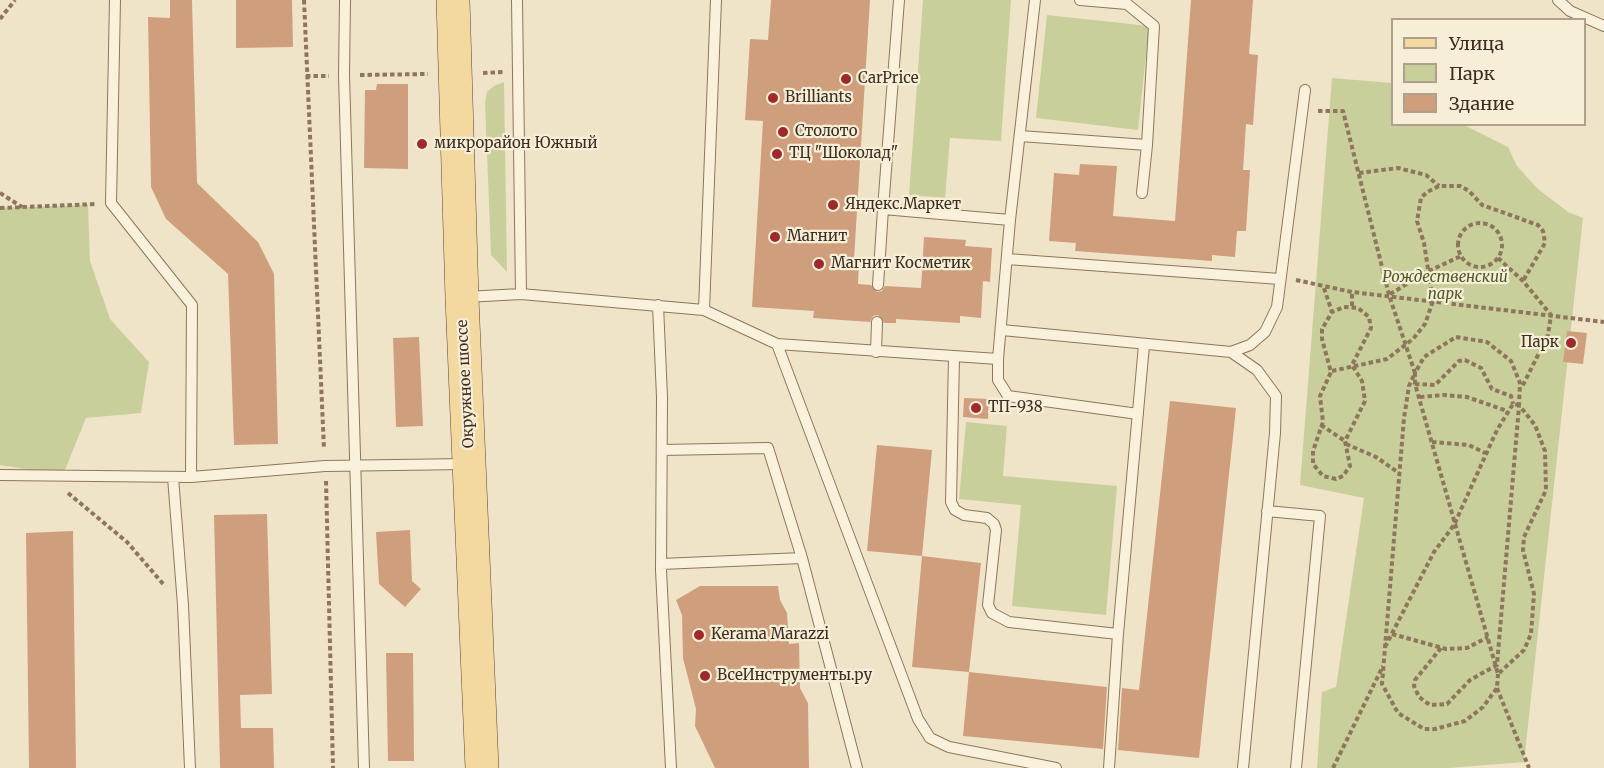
<!DOCTYPE html>
<meta charset="utf-8">
<style>
body{margin:0}
#map{position:relative;width:1604px;height:768px;overflow:hidden;background:#f0e4c8;font-family:Merriweather,serif}
canvas{display:block}
.legend{position:absolute;left:1391px;top:18px;width:195px;height:108px;box-sizing:border-box;background:#f7eed8;border:2px solid #ada18e;margin:0;padding:8px 10px;list-style:none;font-size:18px;color:#3d2e20}
.legend li{display:flex;align-items:center;gap:12px;height:30px}
.legend b{width:30px;border:2px solid #ada18e}
</style>
<div id="map">
<canvas width="1604" height="768"></canvas>
<ul class="legend">
<li><b style="height:8px;background:#f3d9a0"></b>Улица</li>
<li><b style="height:16px;background:#c9cf9b"></b>Парк</li>
<li><b style="height:16px;background:#cf9f7d"></b>Здание</li>
</ul>
</div>
<script>
const ctx = document.querySelector('canvas').getContext('2d');
ctx.lineJoin = 'round';
function paint(path, color) { ctx.fillStyle = color; ctx.fill(path, 'evenodd'); }
const toPath = rows => new Path2D(rows.map(r => 'M' + r).join(''));
function stroke(path, color, width, dash) { ctx.strokeStyle = color; ctx.lineWidth = width; ctx.lineCap = dash ? 'butt' : 'round'; ctx.setLineDash(dash || []); ctx.stroke(path); }
function label(font, color, halo, rows, align = 'center') {
  ctx.font = font + ' Merriweather,serif'; ctx.lineWidth = 4.5; ctx.setLineDash([]); ctx.textBaseline = 'middle'; ctx.strokeStyle = halo; ctx.fillStyle = color; for (const [text, x, y, turn = 0] of rows) {
    ctx.save(); ctx.translate(x, y); ctx.rotate((+turn || 0) * Math.PI / 180); ctx.textAlign = isNaN(turn) ? turn : align; if (halo) ctx.strokeText(text, 0, 0); ctx.fillText(text, 0, 0); ctx.restore();
  }
}
paint(toPath([
 [923,0,1011,0,1001,141,950,138,945,198,909,195],
 [1047,15,1149,26,1138,130,1036,118],
 [1332,78,1392,83,1392,124,1464,125,1508,147,1517,166,1538,189,1568,212,1583,218,1524,762,1449,768,1317,768,1322,692,1336,687,1364,498,1300,485],
 [504,82,507,272,491,255,485,102,487,92,494,86],
 [88,205,90,261,110,319,149,362,141,413,86,418,63,475,0,465,0,208],
 [966,422,1007,426,1003,476,1117,486,1106,615,1012,606,1021,505,959,499]
]), '#c9cf9b');
paint(toPath([
 [170,0,192,0,197,183,258,242,274,274,278,444,234,445,228,274,166,219,151,187,148,17,170,18],
 [236,0,292,0,293,47,236,48],
 [771,0,870,0,854,259,859,259,858,284,871,285,877,292,882,291,885,286,921,288,924,237,966,240,965,246,992,248,990,282,983,281,981,318,960,316,960,323,896,319,896,323,884,323,878,315,873,316,870,322,813,318,814,311,752,307,763,121,745,120,750,39,768,40],
 [1191,0,1253,0,1249,54,1258,55,1253,125,1246,124,1243,170,1250,170,1246,231,1237,231,1235,257,1212,255,1212,261,1075,251,1076,243,1049,241,1054,173,1079,175,1080,164,1117,166,1113,216,1175,221],
 [377,84,408,84,408,169,364,168,365,90,376,90],
 [1567,331,1587,333,1583,364,1563,362],
 [419,337,423,426,396,427,393,338],
 [964,398,989,399,988,419,963,417],
 [1170,401,1236,408,1199,758,1118,750,1122,688,1139,690],
 [877,445,932,450,922,556,867,551],
 [267,514,272,694,240,695,241,728,273,728,274,768,220,768,214,515],
 [410,530,412,581,421,589,405,607,379,584,376,532],
 [73,531,76,768,29,768,26,533],
 [922,556,981,563,969,672,1107,687,1103,749,963,736,969,672,912,667],
 [700,586,778,586,780,600,787,613,789,644,799,643,800,688,808,703,809,768,715,768,695,726,696,709,683,658,682,615,676,600],
 [386,653,413,653,414,761,388,761]
]), '#cf9f7d');
const lane = toPath([
 [115,0,111,203,192,305,191,477],
 [345,0,344,75,364,768],
 [517,0,521,294],
 [899,0,883,209,1010,220],
 [1558,0,1570,11,1604,26],
 [1020,136,1147,145,1154,26,1127,4,1080,0],
 [1142,193,1147,145],
 [1007,259,1280,279],
 [878,285,883,209],
 [465,297,521,294,704,310,716,0],
 [658,305,662,397,661,570,671,768],
 [704,310,777,344,998,359,1010,220,1035,0],
 [1002,330,1231,352,1257,370,1276,396,1275,433,1243,768],
 [777,344,918,719,930,738,949,747,1056,768],
 [876,352,877,322],
 [1231,352,1250,345,1265,332,1277,307,1305,90],
 [954,357,951,502,955,510,964,515,987,518,994,524,996,530,988,605,992,613,1009,622,1118,634,1144,345],
 [998,359,998,380,1008,396,1138,414],
 [662,450,768,448,802,558],
 [0,475,191,477,325,466,466,464],
 [173,477,183,605,190,768],
 [1267,511,1320,516,1296,768],
 [661,564,802,558,857,768],
 [1109,768,1118,634]
]);
const primary = toPath([
 [453,0,462,298,482,768]
]);
stroke(lane, '#8d765c', 12);
stroke(primary, '#5b4430', 34);
stroke(toPath([
 [304,0,324,449],
 [0,19,15,0],
 [483,73,503,72],
 [360,75,428,74],
 [306,76,329,76],
 [1318,111,1343,111,1389,295,1415,373,1409,386,1404,418,1382,684,1398,713,1424,729,1435,729,1465,721,1483,707,1497,688,1498,674],
 [1359,173,1398,168,1426,175,1439,186],
 [0,193,22,207],
 [0,208,96,204],
 '1458 245a22 22 0 1 1 44 0a22 22 0 1 1-44 0Z',
 [1498,258,1523,281,1551,315,1548,335,1522,387],
 [1296,280,1352,292,1604,322],
 [1324,288,1332,312,1322,329,1322,339,1331,372,1320,396,1323,422,1313,451,1313,464,1323,476,1336,479,1343,476,1350,466,1345,441,1365,401,1362,381,1352,365,1371,328,1369,317,1358,308,1344,307,1332,312],
 [1390,294,1429,271,1461,256],
 [1352,306,1352,292],
 [1456,337,1487,342,1511,361,1520,383,1519,405,1535,425,1545,451,1546,490,1524,537,1523,550,1534,594,1531,634,1524,650,1498,674,1415,384,1415,373,1424,357,1456,337],
 [1332,371,1387,359,1413,339,1425,324,1433,301,1424,243,1417,221,1421,198,1427,192,1439,186,1460,186,1469,191,1482,205,1538,225,1543,231,1545,243,1523,281],
 [1415,384,1435,385,1459,361,1465,360,1481,368,1492,389,1511,396,1513,404],
 [1420,397,1444,395,1467,397,1507,411],
 [1321,425,1345,441],
 [1432,442,1469,445,1485,453],
 [1346,444,1376,457,1399,473],
 [326,481,333,768],
 [68,493,127,542,164,585],
 [1392,634,1446,649,1467,648,1488,637],
 [1385,647,1434,552,1454,525,1497,430,1513,404,1519,405],
 [1441,648,1415,680,1414,686,1419,697,1430,705,1447,704,1470,680,1497,665,1519,406],
 [1497,688,1529,768],
 [1333,768,1383,666]
]), '#8d765c', 4, [4.5, 3]);
stroke(lane, '#faf1dc', 10);
stroke(primary, '#f3d9a0', 33);
for (const [x, y, r, color] of [
 [846,79,6,"#9e2a2b"],
 [773,98,6,"#9e2a2b"],
 [783,132,6,"#9e2a2b"],
 [422,144,6,"#9e2a2b"],
 [777,154,6,"#9e2a2b"],
 [833,205,6,"#9e2a2b"],
 [775,237,6,"#9e2a2b"],
 [819,264,6,"#9e2a2b"],
 [1571,343,6,"#9e2a2b"],
 [976,408,6,"#9e2a2b"],
 [699,635,6,"#9e2a2b"],
 [705,676,6,"#9e2a2b"]
]) { const dot = new Path2D(); dot.arc(x, y, r, 0, 2 * Math.PI); ctx.fillStyle = color; ctx.fill(dot); stroke(dot, '#f7eed8', 2); }
label('15px', '#3d2e20', '#f7eed8', [
 ["CarPrice",858,79],
 ["Brilliants",785,98],
 ["Столото",795,132],
 ["микрорайон Южный",434,144],
 ["ТЦ \"Шоколад\"",789,154],
 ["Яндекс.Маркет",845,205],
 ["Магнит",787,237],
 ["Магнит Косметик",831,264],
 ["Парк",1559,343,"right"],
 ["ТП-938",988,408],
 ["Kerama Marazzi",711,635],
 ["ВсеИнструменты.ру",717,676]
], 'left');
label('italic 15px', '#4d5a26', '#f7eed8', [
 ["Рождественский",1445,278],
 ["парк",1445,295]
]);
label('15px', '#3d2e20', '#f7eed8', [
 ["Окружное шоссе",466,384,-93]
]);
</script>
